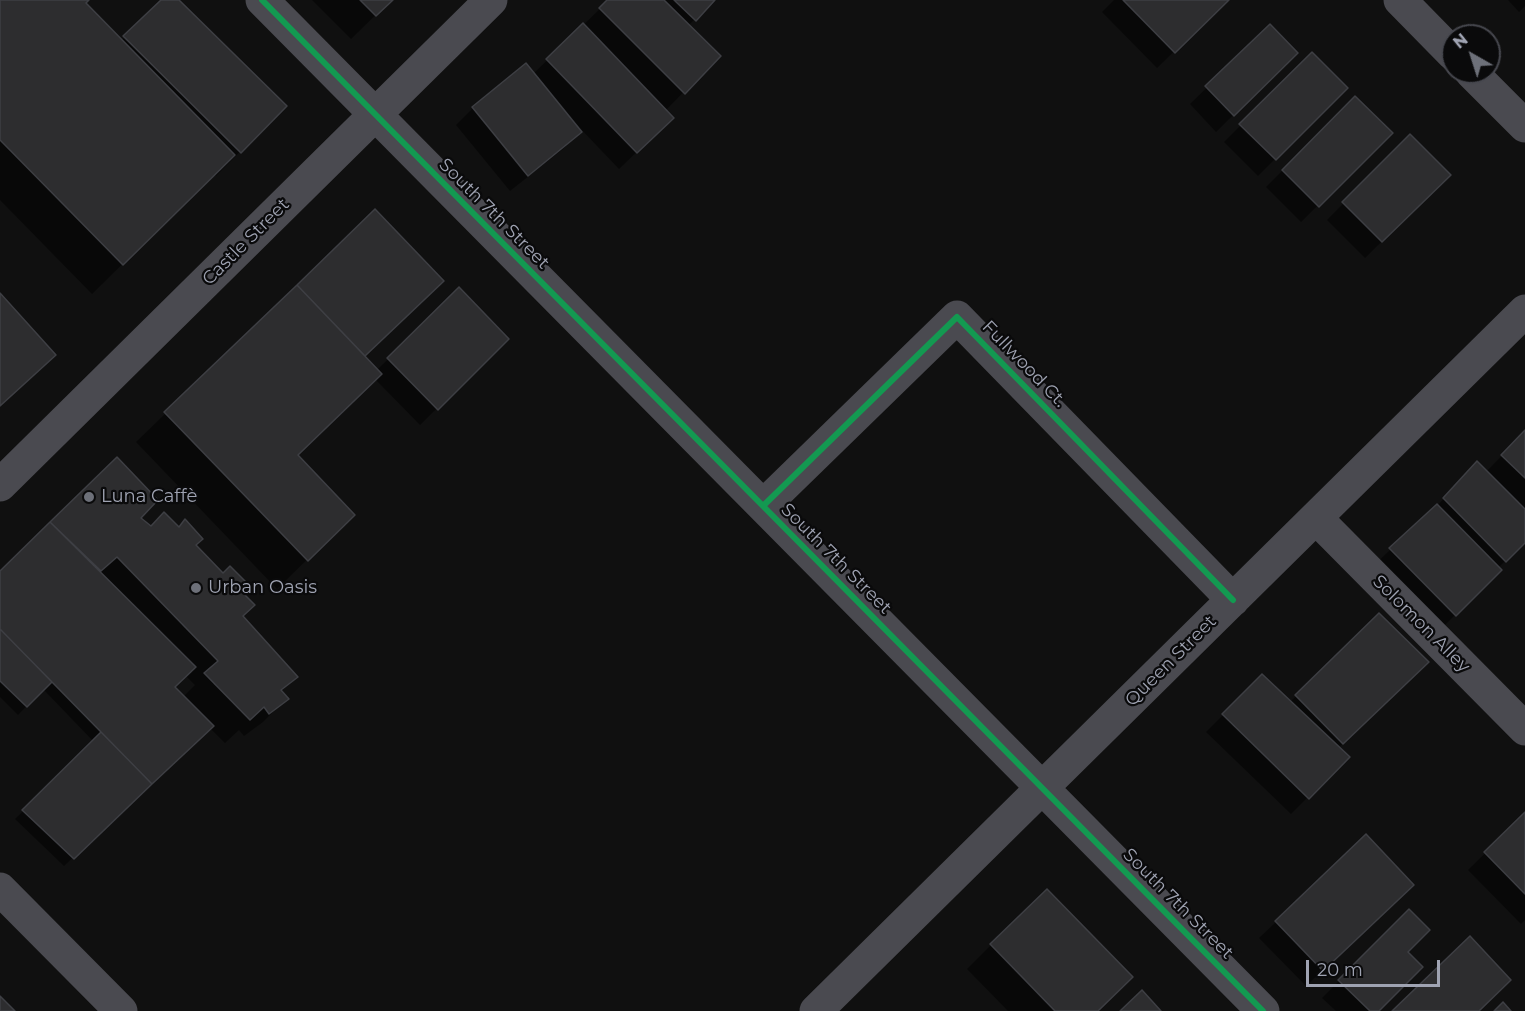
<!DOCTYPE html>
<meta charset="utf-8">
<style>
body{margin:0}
#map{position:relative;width:1525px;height:1011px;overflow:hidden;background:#101010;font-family:Montserrat,sans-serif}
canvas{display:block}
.north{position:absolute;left:1441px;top:24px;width:60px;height:60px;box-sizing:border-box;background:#0a0a0b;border:2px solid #46474e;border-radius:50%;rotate:321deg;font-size:16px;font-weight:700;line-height:24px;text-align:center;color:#9fa3b2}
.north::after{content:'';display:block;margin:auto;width:21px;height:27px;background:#6d7079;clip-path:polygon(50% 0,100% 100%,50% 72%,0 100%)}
.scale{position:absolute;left:1306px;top:960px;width:134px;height:27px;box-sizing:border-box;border:3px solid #9fa3b2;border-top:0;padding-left:8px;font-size:18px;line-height:21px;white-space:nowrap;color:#9fa3b2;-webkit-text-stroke:4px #0a0a0b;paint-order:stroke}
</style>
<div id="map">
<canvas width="1525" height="1011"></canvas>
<div class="north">N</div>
<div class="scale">20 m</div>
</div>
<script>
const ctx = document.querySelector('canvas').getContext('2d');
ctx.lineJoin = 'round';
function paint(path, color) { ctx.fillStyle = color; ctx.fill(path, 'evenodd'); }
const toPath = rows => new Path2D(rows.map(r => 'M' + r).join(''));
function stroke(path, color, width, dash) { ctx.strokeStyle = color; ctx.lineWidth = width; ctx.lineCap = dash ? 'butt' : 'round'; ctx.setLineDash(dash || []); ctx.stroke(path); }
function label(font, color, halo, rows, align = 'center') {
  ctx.font = font + ' Montserrat,sans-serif'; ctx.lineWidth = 4.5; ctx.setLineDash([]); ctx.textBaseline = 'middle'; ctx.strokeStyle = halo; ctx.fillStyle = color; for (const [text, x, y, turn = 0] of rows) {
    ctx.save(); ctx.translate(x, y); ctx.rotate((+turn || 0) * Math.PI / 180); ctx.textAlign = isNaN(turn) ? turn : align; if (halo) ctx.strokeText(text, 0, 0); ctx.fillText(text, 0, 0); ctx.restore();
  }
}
paint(toPath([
 [0,0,87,0,84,3,121,41,163,0,177,0,285,106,216,176,214,174,92,294,0,200],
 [312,0,391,0,351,39],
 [609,0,713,0,688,26,719,56,665,111,672,118,619,169,577,125,575,126,580,132,563,149,510,191,456,125,473,108,533,74],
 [1114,0,1227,0,1157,68,1102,12],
 [1508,0,1525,0,1525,6,1519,12],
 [1270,26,1296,53,1216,132,1190,104],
 [1312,54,1346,88,1258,176,1224,142],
 [1355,98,1391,133,1301,222,1266,187],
 [1410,136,1449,175,1365,258,1327,220],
 [375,211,418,304,364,357,377,370,459,289,507,339,420,425,375,379,297,456,323,544,277,589,136,442],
 [1525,432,1525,541,1498,568,1500,570,1438,632,1373,566,1437,506,1461,480,1486,472],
 [139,518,151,528,194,545,239,592,241,616,296,677,280,692,286,699,263,722,244,736,239,730,225,743,210,728,64,866,15,819,94,742,43,689,18,715,0,697,0,573,51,523],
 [185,675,195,685,183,697,173,687],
 [1379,615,1411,678,1338,748,1348,757,1291,814,1206,732,1262,676,1290,702],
 [1525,814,1525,920,1521,924,1468,870],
 [1395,901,1306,986,1259,938,1276,922],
 [1409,911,1406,952,1377,1011,1336,1011,1322,998],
 [991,945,1097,1011,1008,1011,967,969]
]), '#0007');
const building = toPath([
 [0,0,89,0,86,3,235,155,123,265,0,140,0,0],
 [161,0,179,0,287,106,241,153,123,36,161,0],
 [360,0,393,0,376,16,360,0],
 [607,0,664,0,721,56,685,94,599,8,607,0],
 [674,0,715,0,696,21,674,0],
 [1123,0,1229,0,1175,53,1123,0],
 [583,23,674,118,637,153,546,59,583,23],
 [1270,24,1298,53,1234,116,1205,86,1270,24],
 [1312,52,1348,88,1276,160,1239,124,1312,52],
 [526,63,582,132,528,176,472,107,526,63],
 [1355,96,1393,133,1319,207,1282,170,1355,96],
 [1410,134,1451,175,1382,242,1342,202,1410,134],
 [375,209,444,281,365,356,297,285,375,209],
 [297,285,382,374,298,455,355,515,308,561,164,412,297,285],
 [459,287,509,339,438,410,387,358,459,287],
 [0,293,56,355,0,406,0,293],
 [1525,430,1525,478,1501,455,1525,430],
 [117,457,158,500,141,518,151,526,164,512,179,527,185,519,203,539,196,545,223,573,230,566,249,585,241,591,255,605,243,616,298,677,281,690,289,699,269,714,264,707,250,720,204,673,218,661,117,557,101,571,50,522,117,457],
 [1477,461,1525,509,1525,543,1506,562,1443,498,1477,461],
 [1437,504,1502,570,1456,616,1389,548,1437,504],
 [50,522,196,667,175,687,214,726,152,784,0,629,0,571,50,522],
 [1379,613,1429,662,1343,744,1295,695,1379,613],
 [0,629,52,682,27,707,0,681,0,629],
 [1262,674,1350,757,1309,799,1222,714,1262,674],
 [101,732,152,784,74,859,22,810,101,732],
 [1525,812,1525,894,1484,852,1525,812],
 [1366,834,1414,885,1323,971,1275,921,1366,834],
 [1047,889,1133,977,1098,1011,1055,1011,990,944,1047,889],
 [1409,909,1430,930,1408,952,1423,967,1379,1011,1370,1011,1338,980,1409,909],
 [1470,936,1511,980,1479,1011,1392,1011,1470,936],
 [1142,990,1161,1011,1120,1011,1142,990],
 [0,996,15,1011,0,1011,0,996],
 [1503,1002,1511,1011,1494,1011,1503,1002]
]);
paint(building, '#2d2d2f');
stroke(building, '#3e3f44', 1.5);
stroke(toPath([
 [262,0,1263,1011],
 [1400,0,1453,54],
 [1471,72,1525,126],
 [0,485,491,0],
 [763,506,957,317,1233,600],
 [1317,519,1525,729],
 [0,889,121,1011],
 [816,1011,1525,311]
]), '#4a4a50', 33);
stroke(toPath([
 [262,0,1263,1011],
 [763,506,957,317,1233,600]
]), '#139951', 6);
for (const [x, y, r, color] of [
 [89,497,6,"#6d7079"],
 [196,588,6,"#6d7079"]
]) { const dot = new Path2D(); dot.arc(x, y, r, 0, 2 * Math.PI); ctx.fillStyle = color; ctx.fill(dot); stroke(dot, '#0a0a0b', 2); }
label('18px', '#9fa3b2', '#0a0a0b', [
 ["South 7th Street",494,214,45],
 ["Castle Street",246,242,-45],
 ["Fullwood Ct.",1024,364,46],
 ["South 7th Street",836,559,45],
 ["Solomon Alley",1421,624,45],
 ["Queen Street",1171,661,-45],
 ["South 7th Street",1178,904,45]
]);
label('18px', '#9fa3b2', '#0a0a0b', [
 ["Luna Caffè",101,497],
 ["Urban Oasis",208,588]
], 'left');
</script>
